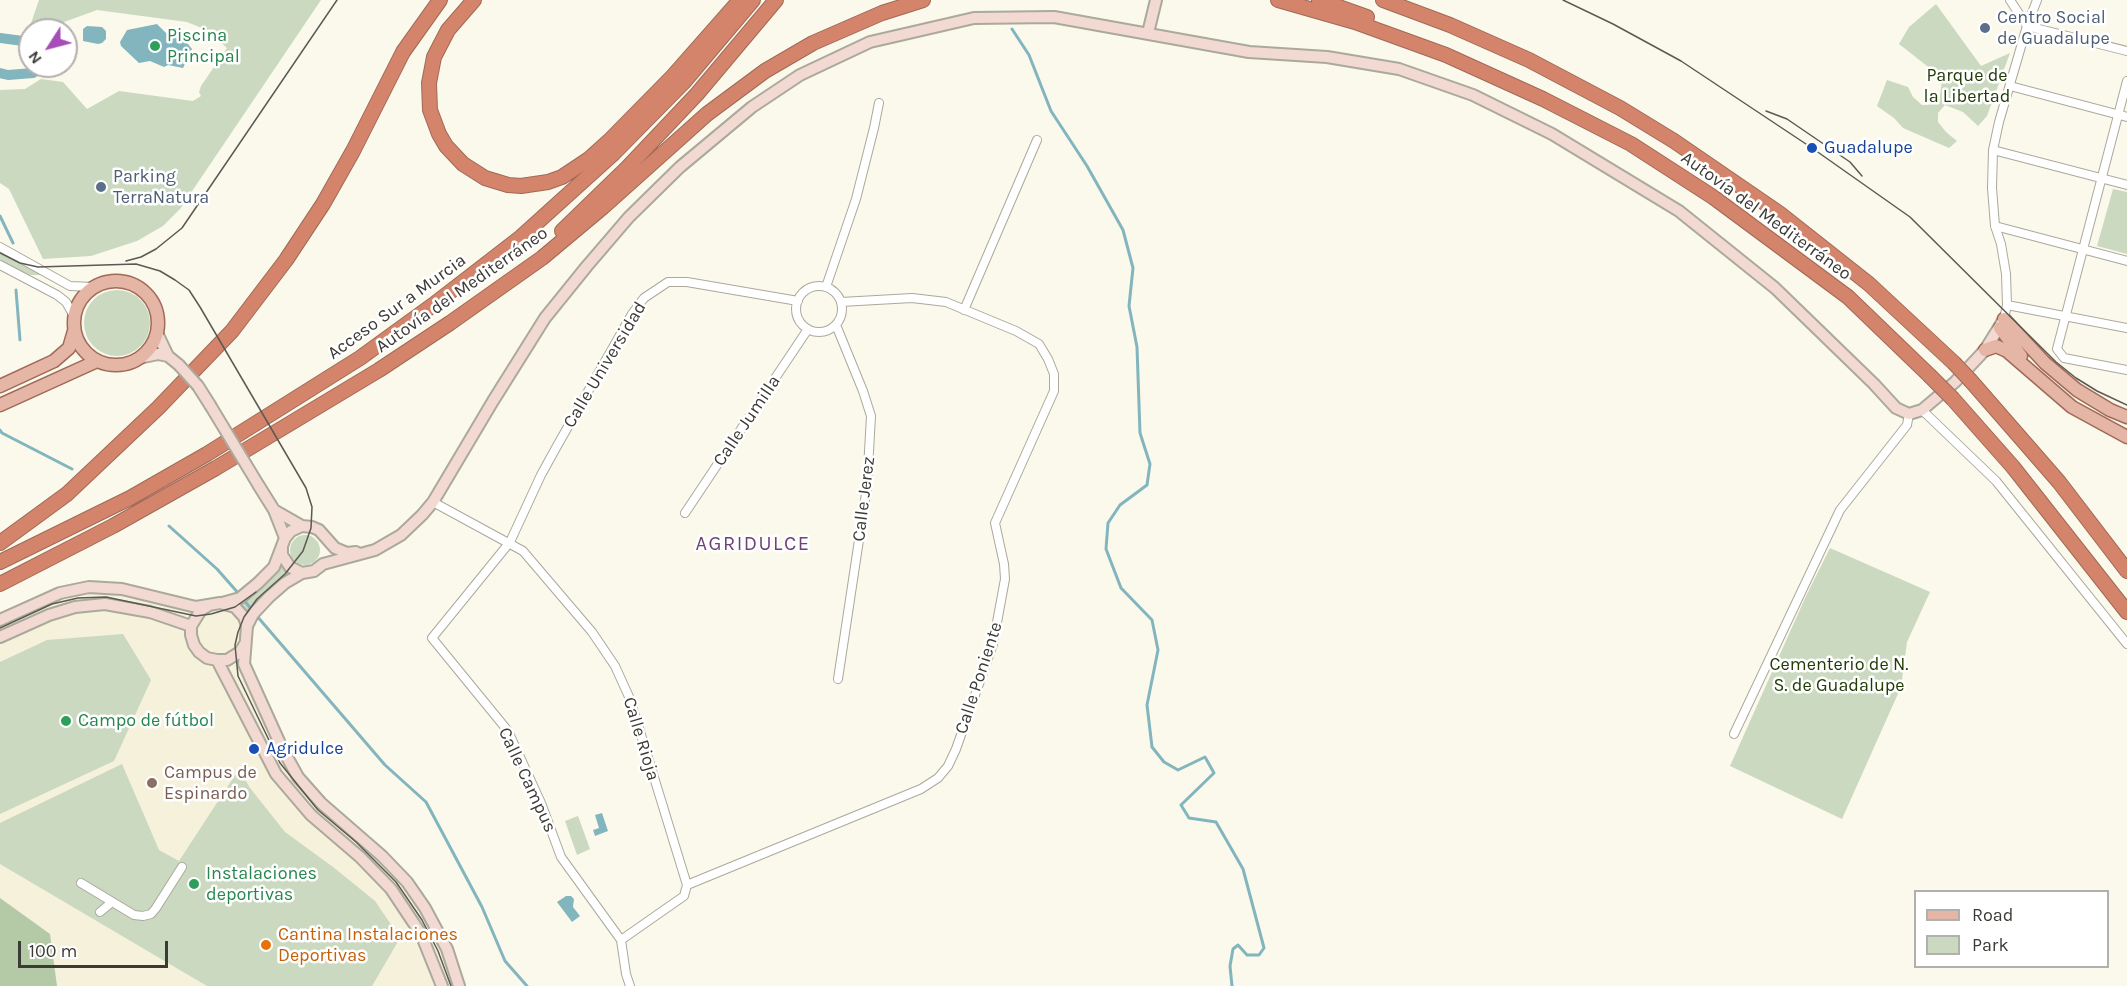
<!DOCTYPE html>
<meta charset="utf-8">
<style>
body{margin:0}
#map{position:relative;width:2127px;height:986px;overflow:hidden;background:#fbf9eb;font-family:Karla,sans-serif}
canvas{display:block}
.legend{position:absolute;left:1914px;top:890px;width:195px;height:78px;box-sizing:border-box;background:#fff;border:2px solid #b1b0ae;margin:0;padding:8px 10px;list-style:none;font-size:18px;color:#3c3a35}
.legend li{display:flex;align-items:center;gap:12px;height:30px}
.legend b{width:30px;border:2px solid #b1b0ae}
.north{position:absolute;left:18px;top:18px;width:60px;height:60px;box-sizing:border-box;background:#fff;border:2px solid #b1b0ae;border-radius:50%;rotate:234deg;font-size:16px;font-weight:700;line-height:24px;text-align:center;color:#3c3a35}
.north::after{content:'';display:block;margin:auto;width:21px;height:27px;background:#a74db8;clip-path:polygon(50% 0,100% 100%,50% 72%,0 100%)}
.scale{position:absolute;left:18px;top:941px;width:150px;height:27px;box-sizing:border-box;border:3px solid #3c3a35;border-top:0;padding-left:8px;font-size:18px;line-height:21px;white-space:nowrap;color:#3c3a35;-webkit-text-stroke:4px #fff;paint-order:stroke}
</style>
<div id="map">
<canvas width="2127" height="986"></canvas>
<ul class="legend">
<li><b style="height:8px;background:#e5b5a6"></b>Road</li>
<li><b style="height:16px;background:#cad9c0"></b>Park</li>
</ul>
<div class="north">N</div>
<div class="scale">100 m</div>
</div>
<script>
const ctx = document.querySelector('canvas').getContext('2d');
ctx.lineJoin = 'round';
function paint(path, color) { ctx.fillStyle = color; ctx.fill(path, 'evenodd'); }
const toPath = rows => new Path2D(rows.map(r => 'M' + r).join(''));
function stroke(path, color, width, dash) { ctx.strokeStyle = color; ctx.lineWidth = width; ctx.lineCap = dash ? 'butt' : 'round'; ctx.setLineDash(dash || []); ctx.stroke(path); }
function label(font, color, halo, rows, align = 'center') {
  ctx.font = font + ' Karla,sans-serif'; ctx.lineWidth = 5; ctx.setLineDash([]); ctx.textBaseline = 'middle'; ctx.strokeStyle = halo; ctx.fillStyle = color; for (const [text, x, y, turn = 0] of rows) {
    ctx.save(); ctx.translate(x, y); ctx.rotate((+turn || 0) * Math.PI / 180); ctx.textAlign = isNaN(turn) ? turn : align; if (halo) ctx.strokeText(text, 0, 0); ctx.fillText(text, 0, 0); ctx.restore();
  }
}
paint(toPath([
 [89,587,186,605,220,603,244,617,244,664,298,777,351,827,425,908,459,986,0,986,0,620]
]), '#f5f1db');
paint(toPath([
 [39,0,321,0,180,209,163,226,137,241,91,256,43,259,9,189,0,183,0,90,25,89,41,79,63,82,87,109,119,91,193,101,201,96,199,92,201,86,227,48,209,31,187,22,97,10,45,29,30,26],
 [1936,4,1981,66,2010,53,1987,116,1978,126,1963,112,1945,105,1938,113,1938,122,1946,132,1957,141,1949,148,1903,128,1894,118,1877,106,1887,80,1908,87,1913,97,1922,105,1939,104,1942,80,1936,73,1899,44,1909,27],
 [2113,189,2127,192,2127,254,2097,246],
 [0,250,42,275,30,275,16,271,0,262],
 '84 323a33 33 0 1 1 66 0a33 33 0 1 1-66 0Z',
 '290 550a15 15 0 1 1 30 0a15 15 0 1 1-30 0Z',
 [1830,548,1930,592,1907,642,1901,687,1842,819,1730,766,1806,596],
 [281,564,290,574,247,617,236,603,263,582],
 [123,634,151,680,114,761,0,814,0,662,47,640],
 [122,764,159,850,179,861,239,769,250,788,285,832,333,867,375,901,400,938,372,986,207,986,0,864,0,823],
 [578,816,590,849,577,855,565,821]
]), '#cad9c0');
paint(toPath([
 [0,898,50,934,57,986,0,986]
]), '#b4c9a5');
paint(toPath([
 [157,24,166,33,174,29,177,31,192,49,183,68,168,65,164,67,150,61,139,63,121,46,120,42,127,30],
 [87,26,102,27,106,31,106,39,102,43,98,44,83,41,83,29],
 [602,813,608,831,595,836,593,830,599,828,595,815],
 [566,896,571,896,574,899,573,907,580,916,572,922,557,902]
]), '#83b5be');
stroke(toPath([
 [1012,29,1029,55,1051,111,1087,166,1123,230,1133,268,1129,306,1137,347,1140,433,1150,464,1147,485,1120,505,1108,523,1106,549,1121,588,1152,620,1158,650,1147,705,1152,747,1164,762,1178,770,1205,757,1214,773,1181,805,1189,818,1216,822,1243,869,1264,948,1259,955,1247,955,1238,945,1233,949,1230,966,1232,986],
 [0,216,13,243],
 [16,290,20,340],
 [0,430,2,433,72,469],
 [169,526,217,569,239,594],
 [243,599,252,610],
 [256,615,385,765,426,802,482,907,505,961,527,986]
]), '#83b5be', 3);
stroke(toPath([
 [0,38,23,41,30,44],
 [0,73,8,75,33,73,42,66]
]), '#83b5be', 10);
const street = toPath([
 [2010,0,2027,26],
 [2027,26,2127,51],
 [2127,81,2057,349,2064,358,2127,370],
 [2010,86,2127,117],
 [1993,150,2127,185],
 [1995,226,2127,261],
 [0,247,70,286,93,287],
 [0,265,57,295,66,302,74,316],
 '796 309a23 23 0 1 1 46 0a23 23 0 1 1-46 0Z',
 [826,287,856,199,874,128,879,103],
 [2007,305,2127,328],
 [964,310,1037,140],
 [2004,319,2007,305,2006,274,2001,244,1995,226,1992,188,1993,150,1999,122,2027,26,2037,0],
 [836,325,863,391,871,416,867,487,838,679],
 [1922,410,1996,481,2127,644],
 [433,502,523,551,592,632,615,666,630,699,687,885,684,896,621,940],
 [685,513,808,329],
 [1734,734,1840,510,1907,425,1909,414],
 [81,883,134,915,143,916,151,914,156,908,182,867],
 [687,885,921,789,938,778,948,766,956,749,993,644,1005,579,1004,564,995,523,1054,391,1054,374,1048,359,1039,344,1016,331,946,302,912,298,841,302],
 [100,912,112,902],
 [630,986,626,974,621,940,561,857,541,803,508,731,432,638,510,542,541,475,557,446,632,314,644,298,668,282,687,282,798,301]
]);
const secondary = toPath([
 [1148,33,1156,0],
 [157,333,168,356,179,365],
 [139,358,158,354,168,356],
 [198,386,210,405],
 [259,486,274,510,285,538],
 [274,510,302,526,312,527,319,530,335,548,347,553,356,552],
 [282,547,282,555,290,567,302,573],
 [222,603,240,598,258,583,274,567,285,538,291,531,302,526],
 [208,606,201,610,191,626,191,635,194,645,199,652,207,658,217,660,227,660,240,652,245,644],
 [0,620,60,593,89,587,122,589,196,607,220,603,235,607,244,617,247,626,244,664,282,748,298,777,321,803,382,856,407,882,425,908,447,949,459,986],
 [247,626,253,614,269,597,285,583,302,573,314,571,323,564,375,550,401,535,422,515,433,502,493,401,545,318,587,266,629,217,680,167,752,107,800,75,870,42,974,18,1054,17,1249,52,1327,57,1399,69,1473,95,1552,134,1679,211,1775,288,1874,384,1896,408,1909,414,1922,410,1955,382,1985,350,2003,321],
 [0,637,49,615,75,607,105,604,150,612,191,626],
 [217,660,276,774,311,815,360,857,391,889,421,934,442,986]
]);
const primary = toPath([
 '74 323a42 42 0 1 1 84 0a42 42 0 1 1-84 0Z',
 [2004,319,2045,363,2077,390,2110,410,2127,417],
 [2000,328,2021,356],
 [1985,350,1996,346,2007,351,2072,407,2127,437],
 [0,386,54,361,69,348,74,331],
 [0,405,97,361]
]);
const highway = toPath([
 [474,0,448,30,434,57,429,83,430,110,439,134,446,146,463,164,485,178,508,185,521,186,548,182,562,177,589,159,609,141,673,76,740,0],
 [1278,0,1355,22,1446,55,1543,99,1631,144,1713,197,1848,297,1929,375],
 [1319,0,1367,17],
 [1383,0,1450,25,1529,60,1620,108,1674,141,1779,213,1869,284,1954,363],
 [562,231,627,168,697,94,776,0],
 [1971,381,2059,482,2127,571],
 [1953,399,2013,467,2127,612],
 [0,543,67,494,158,408,232,331,286,260,323,204,353,151,403,52,440,0],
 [0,562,130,498,207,454,360,358,433,305,521,237,614,153,683,83,753,0],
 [0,584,113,526,216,468,379,370,450,323,542,258,603,207,707,114,765,71,813,43,882,13,923,0]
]);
stroke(street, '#aba99c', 10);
stroke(secondary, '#aba99c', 14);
stroke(primary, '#9f6a58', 15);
stroke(highway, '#9f6a58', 16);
stroke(street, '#fff', 8);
stroke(secondary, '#f2dad3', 10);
stroke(primary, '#e5b5a6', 12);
stroke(highway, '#d4846b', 14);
stroke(toPath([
 [1563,0,1613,24,1681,61,1812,148,1910,217,2056,362,2076,378,2097,391,2127,405],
 [1766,111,1787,119,1850,162,1862,176],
 [0,253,20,263,38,267,136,264,160,271,175,280,189,290,200,307,306,488,312,507,311,528,303,551,285,574,257,599,244,617,238,632,235,645,238,676,280,763,318,810,356,842,396,882,422,920,438,951,451,986],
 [126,261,141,257,156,249,182,228,337,0],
 [0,628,52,604,78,598,106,597,196,616,211,614,235,607,256,592]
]), '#5b5953', 1.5);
const secondaryBridge = toPath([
 [179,365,198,386],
 [210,405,259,486]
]);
const highwayBridge = toPath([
 [1954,363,1971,381],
 [1929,375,1953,399]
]);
stroke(secondaryBridge, '#aba99c', 14, []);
stroke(highwayBridge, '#9f6a58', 16, []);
stroke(secondaryBridge, '#f2dad3', 10);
stroke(highwayBridge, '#d4846b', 14);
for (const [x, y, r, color] of [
 [1985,28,6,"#5c6f8a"],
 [155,46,6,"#2e9e5b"],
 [1812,148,6,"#1a4fb4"],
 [101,187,6,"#5c6f8a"],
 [66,721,6,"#2e9e5b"],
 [254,749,6,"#1a4fb4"],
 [152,783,6,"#8d6e63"],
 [194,884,6,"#2e9e5b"],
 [266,945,6,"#e8710a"]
]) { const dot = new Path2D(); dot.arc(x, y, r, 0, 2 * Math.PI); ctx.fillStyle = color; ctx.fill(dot); stroke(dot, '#fff', 2); }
label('18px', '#4e5e75', '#fff', [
 ["Centro Social",1997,18],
 ["de Guadalupe",1997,39],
 ["Parking",113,177],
 ["TerraNatura",113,198]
], 'left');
label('18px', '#27864d', '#fff', [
 ["Piscina",167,36],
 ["Principal",167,57],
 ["Campo de fútbol",78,721],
 ["Instalaciones",206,874],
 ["deportivas",206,895]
], 'left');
label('18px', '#213b05', '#fff', [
 ["Parque de",1967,76],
 ["la Libertad",1967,97],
 ["Cementerio de N.",1839,665],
 ["S. de Guadalupe",1839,686]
]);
label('18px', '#164399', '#fff', [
 ["Guadalupe",1824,148],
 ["Agridulce",266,749]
], 'left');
label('18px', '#3c3a35', '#fff', [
 ["Autovía del Mediterráneo",1766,216,36],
 ["Autovía del Mediterráneo",462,290,-35],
 ["Acceso Sur a Murcia",397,307,-36],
 ["Calle Universidad",605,365,-59],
 ["Calle Jumilla",747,421,-56],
 ["Calle Jerez",864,499,-83],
 ["Calle Poniente",979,678,-72],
 ["Calle Rioja",641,739,73],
 ["Calle Campus",527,780,65]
]);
label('18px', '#785e54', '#fff', [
 ["Campus de",164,773],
 ["Espinardo",164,794]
], 'left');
label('18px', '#c56008', '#fff', [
 ["Cantina Instalaciones",278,935],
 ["Deportivas",278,956]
], 'left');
ctx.letterSpacing = '1.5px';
label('20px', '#6e4177', '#fff', [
 ["AGRIDULCE",753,544]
]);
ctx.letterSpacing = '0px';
</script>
